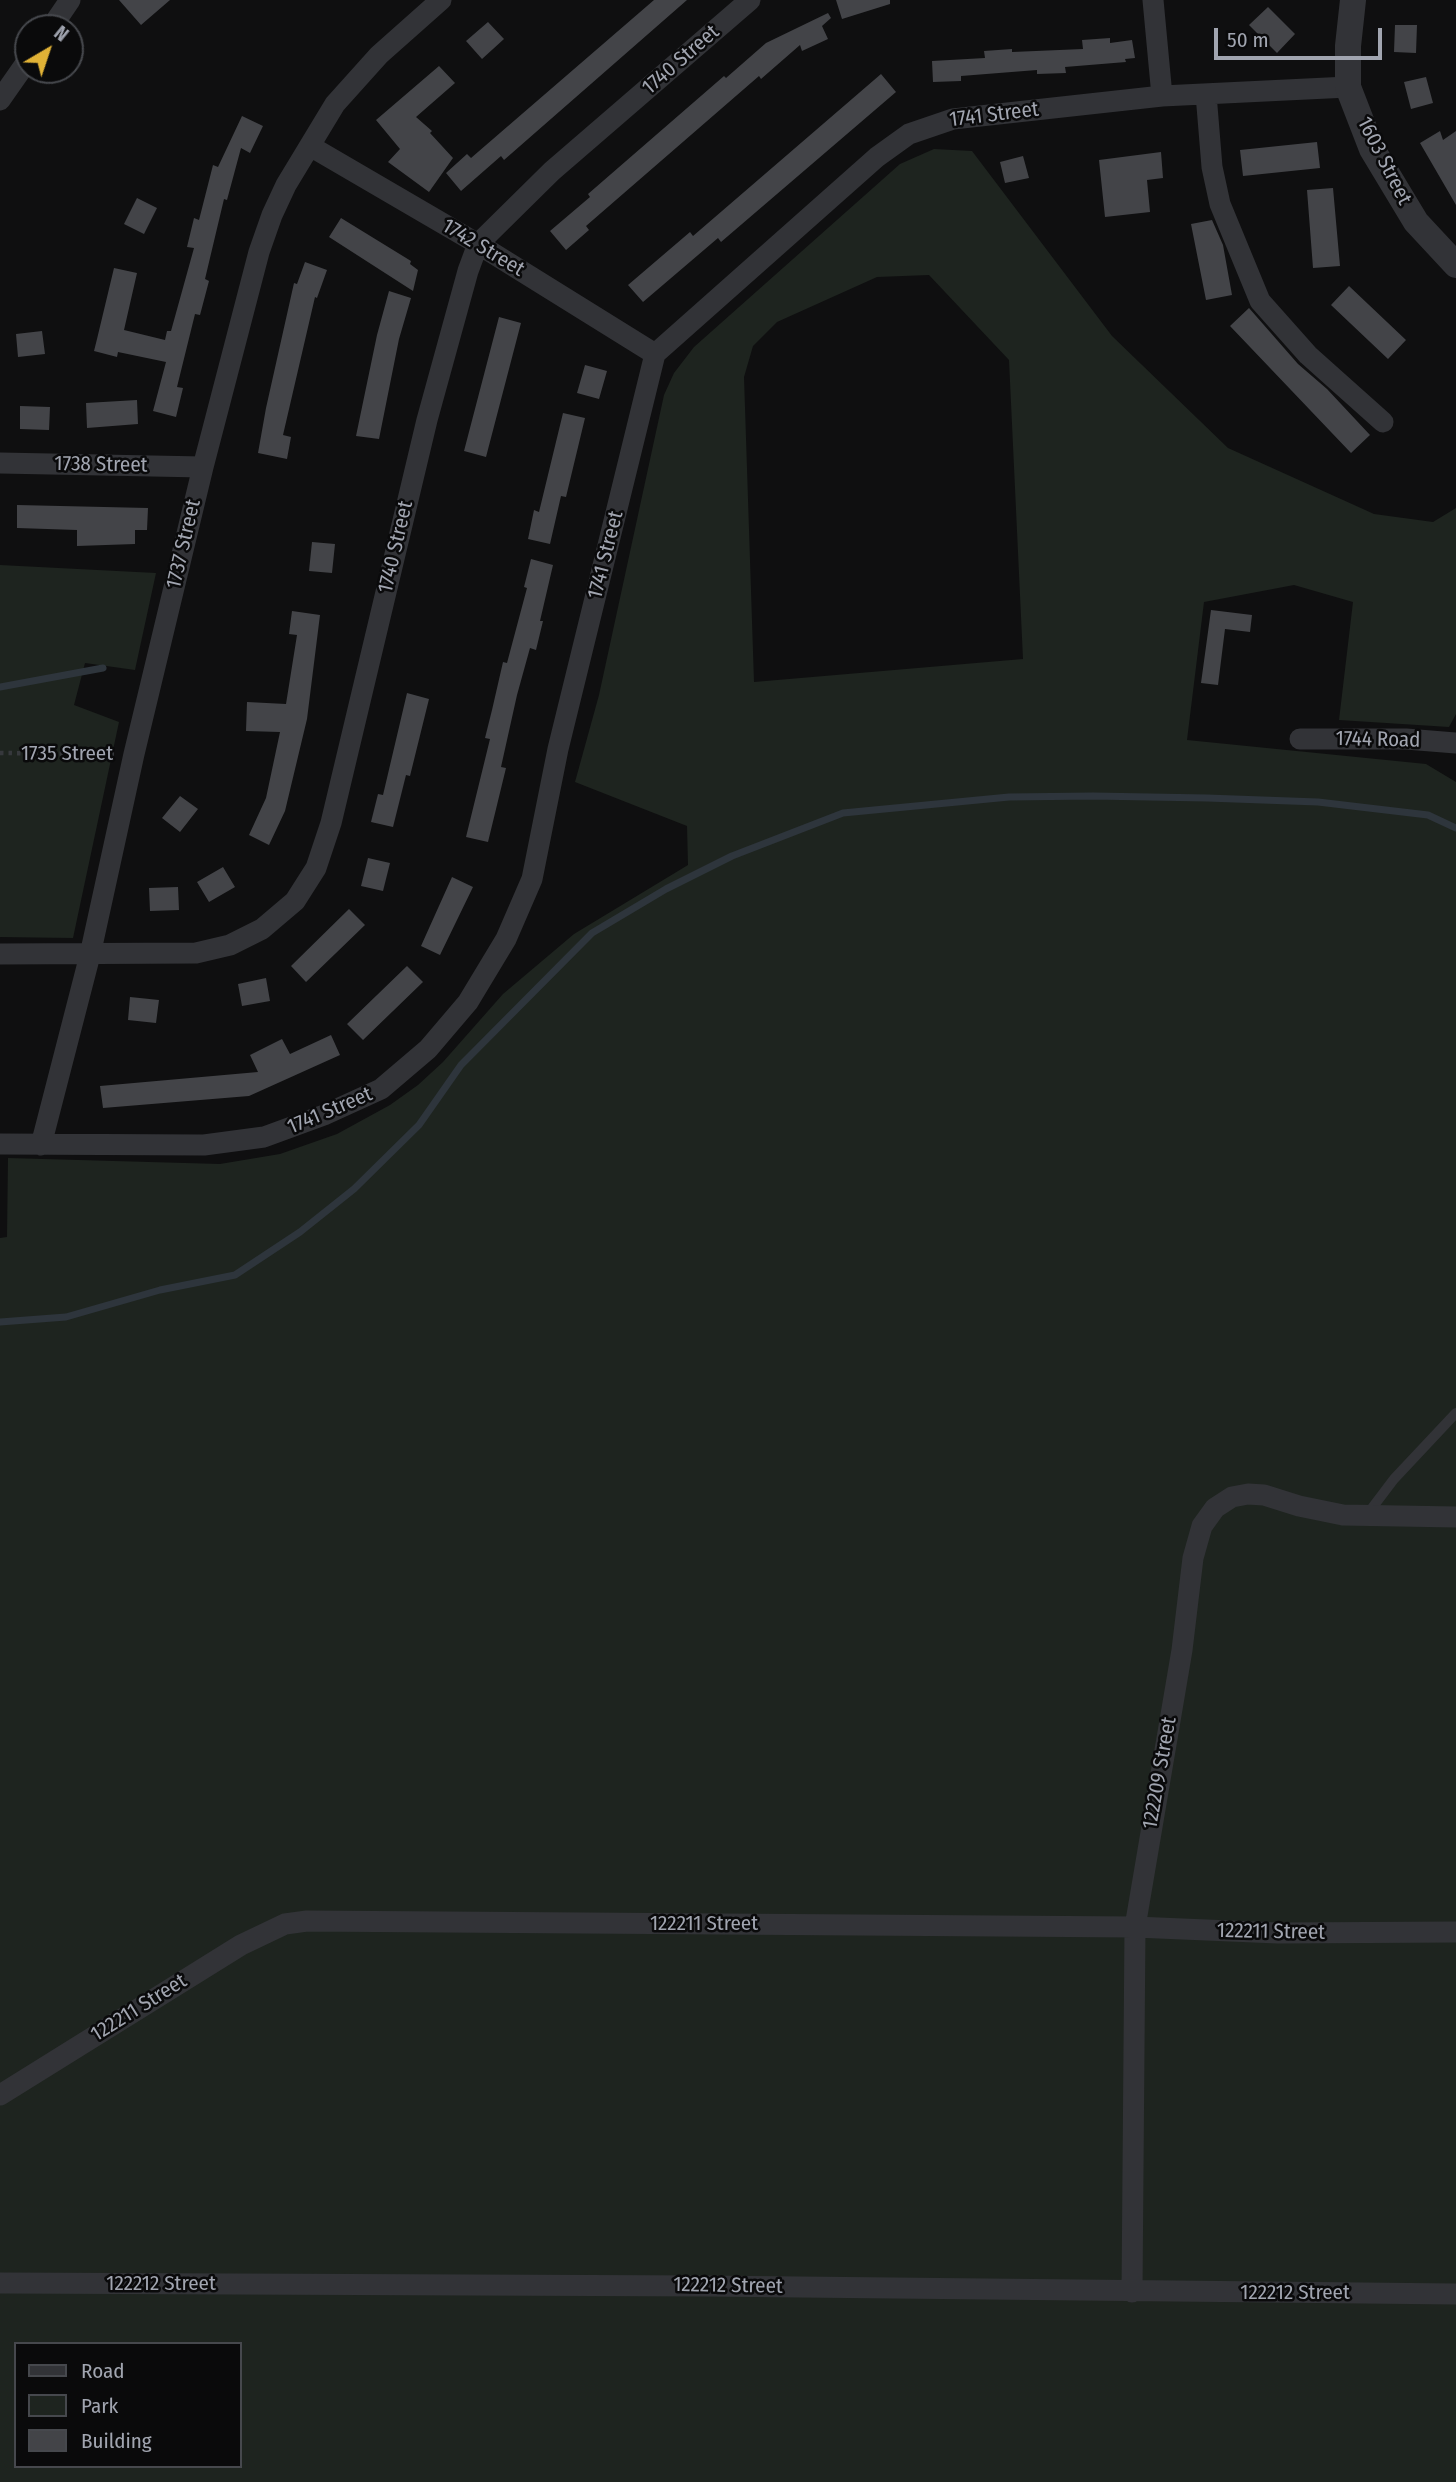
<!DOCTYPE html>
<style>
body{margin:0}
#map{position:relative;width:1456px;height:2482px;overflow:hidden;background:#0f0f10;font-family:"Fira Sans Condensed",sans-serif}
canvas{display:block}
.legend{position:absolute;left:14px;top:2342px;width:228px;height:126px;box-sizing:border-box;background:#0a0a0b;border:2px solid #46484d;margin:0;padding:9px 12px;list-style:none;font-size:21px;color:#a1a5b0}
.legend li{display:flex;align-items:center;gap:14px;height:35px}
.legend b{width:35px;border:2px solid #46484d}
.north{position:absolute;left:14px;top:14px;width:70px;height:70px;box-sizing:border-box;background:#0a0a0b;border:2px solid #46484d;border-radius:50%;rotate:39deg;font-size:19px;font-weight:700;line-height:28px;text-align:center;color:#a1a5b0}
.north::after{content:'';display:block;margin:auto;width:24px;height:32px;background:#e1b236;clip-path:polygon(50% 0,100% 100%,50% 72%,0 100%)}
.scale{position:absolute;left:1214px;top:28px;width:168px;height:32px;box-sizing:border-box;border:4px solid #a1a5b0;border-top:0;padding-left:9px;font-size:21px;line-height:24px;white-space:nowrap;color:#a1a5b0;-webkit-text-stroke:5px #0a0a0b;paint-order:stroke}
</style>
<div id="map">
<canvas width="1456" height="2482"></canvas>
<ul class="legend">
<li><b style="height:9px;background:#323337"></b>Road</li>
<li><b style="height:19px;background:#1e241f"></b>Park</li>
<li><b style="height:19px;background:#434448"></b>Building</li>
</ul>
<div class="north">N</div>
<div class="scale">50 m</div>
</div>
<script>
const ctx = document.querySelector('canvas').getContext('2d');
ctx.lineJoin = 'round';
function paint(path, color) { ctx.fillStyle = color; ctx.fill(path, 'evenodd'); }
const toPath = rows => new Path2D(rows.map(r => 'M' + r).join(''));
function stroke(path, color, width, dash) { ctx.strokeStyle = color; ctx.lineWidth = width; ctx.lineCap = dash ? 'butt' : 'round'; ctx.setLineDash(dash || []); ctx.stroke(path); }
function label(font, color, halo, rows, align = 'center') {
  ctx.font = font + ' "Fira Sans Condensed",sans-serif'; ctx.lineWidth = 5; ctx.setLineDash([]); ctx.textBaseline = 'middle'; ctx.strokeStyle = halo; ctx.fillStyle = color; for (const [text, x, y, turn = 0] of rows) {
    ctx.save(); ctx.translate(x, y); ctx.rotate((+turn || 0) * Math.PI / 180); ctx.textAlign = isNaN(turn) ? turn : align; if (halo) ctx.strokeText(text, 0, 0); ctx.fillText(text, 0, 0); ctx.restore();
  }
}
paint(toPath([
 [934,149,972,151,1112,336,1228,448,1374,514,1433,522,1456,508,1456,714,1449,727,1339,720,1353,602,1294,585,1204,602,1187,740,1426,764,1456,782,1456,2482,0,2482,0,1238,7,1237,8,1158,220,1164,280,1154,337,1134,390,1105,418,1085,443,1062,503,994,574,934,688,865,687,826,575,782,599,695,664,395,674,373,694,347,900,164],
 [929,275,1009,360,1023,659,754,682,744,377,753,346,777,322,877,277],
 [16,2344,240,2344,240,2466,16,2466],
 [0,565,156,573,135,670,85,663,74,705,119,722,73,938,0,937]
]), '#1e241f');
stroke(toPath([
 [0,687,103,668],
 [0,1322,66,1317,160,1290,235,1275,300,1232,354,1189,419,1125,461,1065,592,933,666,889,732,856,843,813,1009,797,1093,796,1207,798,1318,802,1428,815,1456,828]
]), '#2e353c', 7);
paint(toPath([
 [119,0,170,0,141,25],
 [654,0,687,0,504,160,501,156,461,191,446,173,467,154,471,158],
 [836,0,890,0,890,4,842,19],
 [1268,7,1295,34,1277,53,1249,25],
 [828,13,831,18,822,26,828,39,802,51,800,45,761,79,759,76,586,226,589,230,566,250,550,231,590,197,588,194,724,76,726,78,766,43],
 [488,22,504,39,482,59,466,41],
 [1395,25,1417,25,1416,53,1394,52],
 [1110,38,1110,43,1132,40,1135,58,1125,59,1126,62,1065,67,1066,73,1037,74,1037,70,961,76,961,81,933,82,932,61,985,58,984,51,1012,49,1012,52,1083,49,1082,40],
 [439,66,455,83,416,117,432,131,430,133,453,158,429,192,388,162,400,149,376,120],
 [881,74,896,92,721,242,718,238,643,302,628,285,690,232,693,236],
 [1426,77,1433,103,1411,109,1404,82],
 [242,116,263,126,250,153,241,148,227,200,224,199,205,279,209,281,200,315,195,314,177,387,183,388,176,417,153,411,166,362,118,352,117,357,94,351,97,339,114,268,137,273,124,330,165,340,167,331,171,331,194,248,187,247,194,218,199,220,213,165,218,167],
 [1440,131,1443,140,1456,131,1456,205,1420,143],
 [1317,142,1320,168,1243,176,1240,150],
 [1161,152,1163,178,1147,180,1150,212,1105,217,1099,160],
 [1023,156,1029,178,1005,183,1000,162],
 [1333,188,1340,266,1313,268,1307,190],
 [137,198,157,208,144,234,124,224],
 [341,218,411,261,410,264,418,270,413,291,329,237],
 [1212,220,1223,245,1232,295,1206,300,1191,224],
 [305,262,327,270,317,298,315,297,283,435,291,437,287,459,258,453,266,408,294,283,297,284],
 [1349,286,1406,340,1388,359,1331,305],
 [389,291,411,298,399,339,379,439,356,436,377,335],
 [1249,308,1298,364,1327,389,1370,435,1351,453,1230,326],
 [499,317,521,323,486,457,464,451],
 [42,331,45,354,18,357,16,334],
 [585,365,607,371,599,399,577,393],
 [137,400,138,424,87,428,86,403],
 [20,406,50,407,49,430,20,429],
 [563,413,585,418,566,497,561,496,550,544,528,539,534,510,539,512],
 [17,505,148,508,147,530,135,530,135,544,77,546,77,530,17,528],
 [312,542,335,544,332,573,309,571],
 [531,559,553,565,540,621,543,621,536,650,530,648,517,695,501,767,506,768,488,842,466,837,490,739,485,738,492,710,503,662,507,663,527,588,524,587],
 [1211,610,1252,615,1250,632,1225,629,1218,685,1201,683],
 [292,611,320,615,307,719,285,811,269,845,249,835,266,798,280,732,246,731,247,702,286,704,297,635,289,634],
 [407,693,429,699,410,776,406,775,393,827,371,822,378,794,383,795],
 [180,796,198,809,180,832,162,818],
 [368,858,390,863,383,891,361,886],
 [223,867,235,887,209,902,197,882],
 [452,877,473,887,440,955,421,946],
 [178,887,179,910,150,911,149,888],
 [349,909,365,925,306,982,291,966],
 [407,966,423,982,363,1040,347,1024],
 [266,978,270,1001,242,1006,238,984],
 [130,997,159,1000,156,1023,128,1020],
 [331,1035,340,1055,249,1096,103,1108,100,1086,258,1072,250,1055,282,1039,290,1054]
]), '#434448');
stroke(toPath([
 [0,753,115,754]
]), '#36383c', 4.5, [3.5, 5]);
stroke(toPath([
 [1366,1516,1394,1479,1456,1413]
]), '#323337', 10);
stroke(toPath([
 [1153,0,1162,96],
 [51,28,70,0],
 [1206,94,1212,167,1220,204,1260,301,1308,355,1383,422],
 [0,100,28,60],
 [310,146,478,244,655,354],
 [0,463,203,467],
 [1300,739,1406,739,1456,743],
 [0,954,196,953,230,945,262,929,295,901,316,868,331,823,427,420,468,271,478,244,552,171,750,0],
 [0,1144,204,1145,264,1137,324,1115,381,1089,428,1049,468,1002,506,939,532,879,558,749,655,354,877,157,909,134,953,119,1162,96,1348,87],
 [41,1145,90,955,134,754,203,467,259,252,272,215,286,185,335,104,379,55,441,0],
 [0,2095,241,1945,285,1924,307,1921,1135,1927,1278,1933,1456,1932],
 [0,2283,706,2286,1456,2294],
 [1132,2292,1135,1927,1182,1650,1193,1558,1202,1526,1215,1508,1232,1497,1248,1494,1264,1495,1299,1506,1343,1515,1456,1517]
]), '#323337', 21);
stroke(toPath([
 [1353,0,1348,46,1348,87,1372,149,1416,222,1456,265]
]), '#323337', 26);
label('21px', '#a1a5b0', '#0a0a0b', [
 ["1740 Street",681,60,-41],
 ["1741 Street",994,115,-7],
 ["1603 Street",1384,161,63],
 ["1742 Street",483,248,31],
 ["1738 Street",101,465,1],
 ["1737 Street",184,544,-77],
 ["1740 Street",396,547,-77],
 ["1741 Street",606,555,-76],
 ["1744 Road",1378,740,1],
 ["1735 Street",67,754],
 ["1741 Street",330,1111,-23],
 ["122209 Street",1160,1773,-80],
 ["122211 Street",704,1924],
 ["122211 Street",1271,1932,1],
 ["122211 Street",139,2008,-32],
 ["122212 Street",161,2284],
 ["122212 Street",728,2286,1],
 ["122212 Street",1295,2293]
]);
</script>
